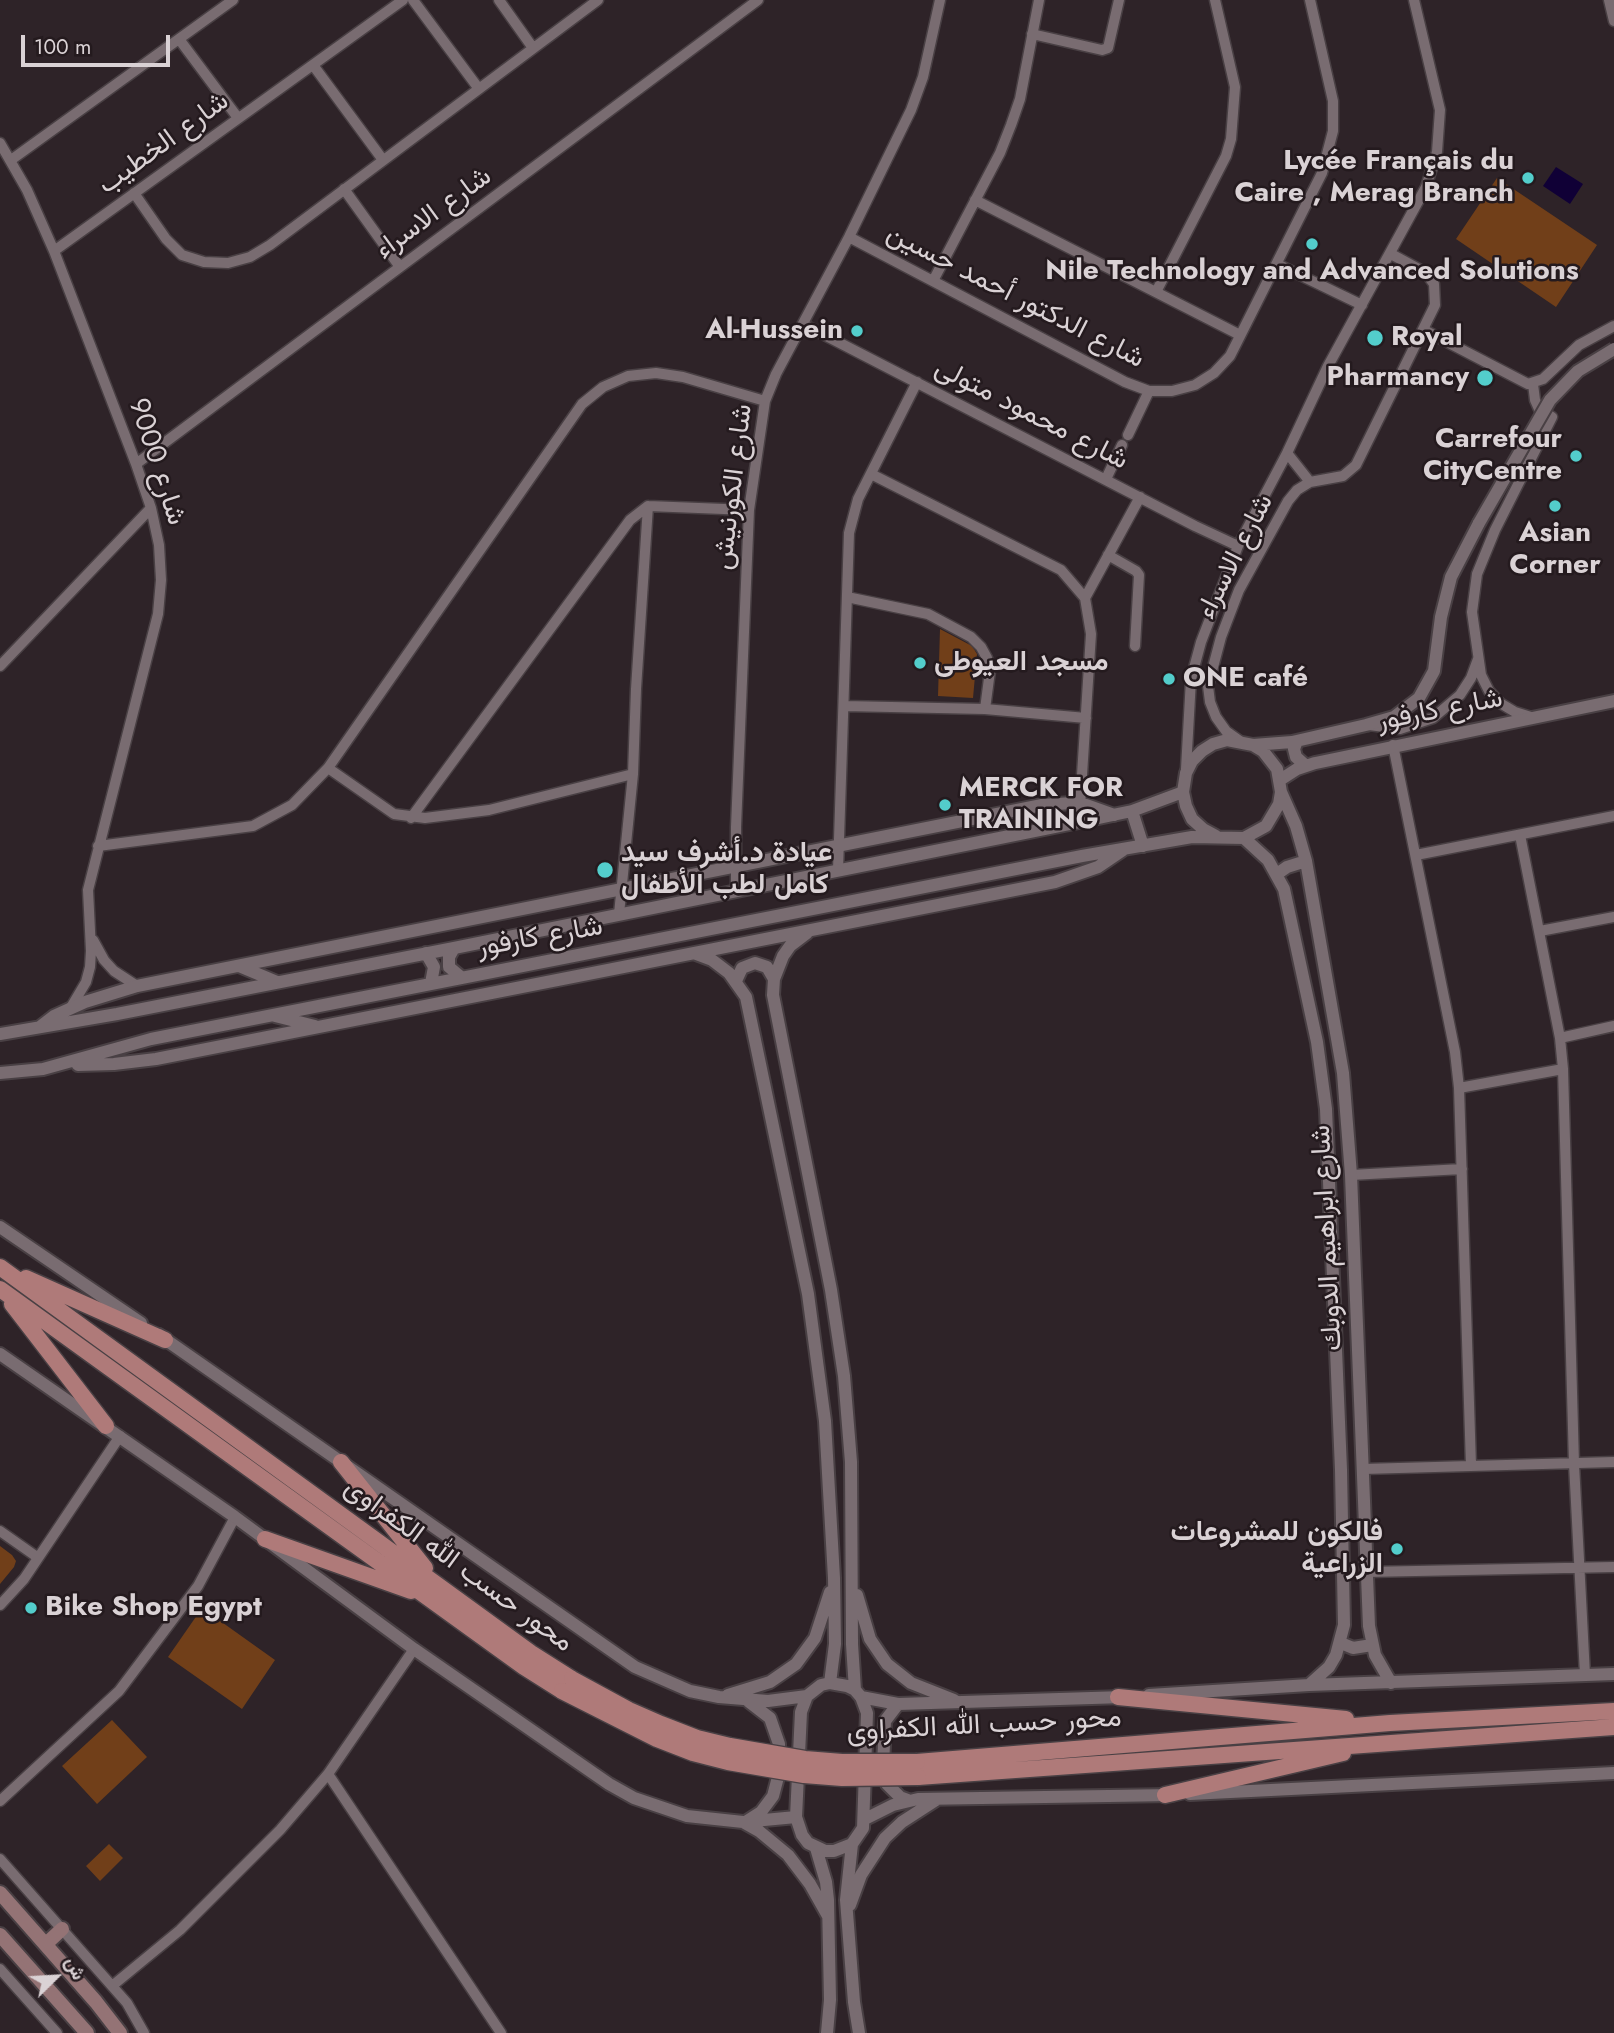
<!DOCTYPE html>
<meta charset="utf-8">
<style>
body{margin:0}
#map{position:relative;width:1614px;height:2033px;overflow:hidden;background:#2e2328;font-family:Jost,Vazirmatn,sans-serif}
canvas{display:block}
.north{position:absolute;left:21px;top:1942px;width:70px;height:70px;-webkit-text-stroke:5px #241a1e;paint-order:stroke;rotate:66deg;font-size:19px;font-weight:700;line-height:28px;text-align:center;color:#dad2d5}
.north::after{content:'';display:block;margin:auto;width:24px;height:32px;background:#dad2d5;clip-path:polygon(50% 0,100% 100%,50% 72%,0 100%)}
.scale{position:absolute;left:21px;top:35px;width:149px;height:32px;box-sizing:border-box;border:4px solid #dad2d5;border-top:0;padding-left:9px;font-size:21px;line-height:24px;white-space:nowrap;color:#dad2d5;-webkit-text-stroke:5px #241a1e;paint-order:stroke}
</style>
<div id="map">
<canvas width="1614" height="2033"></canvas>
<div class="north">ش</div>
<div class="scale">100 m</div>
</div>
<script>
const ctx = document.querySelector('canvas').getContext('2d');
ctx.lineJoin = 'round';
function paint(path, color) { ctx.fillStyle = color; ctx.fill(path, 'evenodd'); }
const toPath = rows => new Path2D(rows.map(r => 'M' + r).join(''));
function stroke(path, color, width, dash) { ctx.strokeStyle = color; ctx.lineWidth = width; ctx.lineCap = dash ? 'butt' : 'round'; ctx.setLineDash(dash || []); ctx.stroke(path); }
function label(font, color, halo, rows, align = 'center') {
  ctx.font = font + ' Jost,Vazirmatn,sans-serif'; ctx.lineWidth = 5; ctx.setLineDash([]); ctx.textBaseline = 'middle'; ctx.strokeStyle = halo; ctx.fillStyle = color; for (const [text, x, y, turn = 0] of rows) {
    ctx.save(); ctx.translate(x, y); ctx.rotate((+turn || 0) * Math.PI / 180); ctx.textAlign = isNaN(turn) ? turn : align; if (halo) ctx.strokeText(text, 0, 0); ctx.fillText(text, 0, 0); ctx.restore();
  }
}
paint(toPath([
 [1497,178,1597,245,1556,307,1456,239],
 [940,629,972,646,977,654,973,698,938,696],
 [0,1546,12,1555,16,1561,14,1567,0,1584],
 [202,1608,275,1660,242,1709,168,1657],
 [112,1720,147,1757,97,1804,62,1766],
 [109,1844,123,1858,100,1881,86,1866]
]), '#713f19');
paint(toPath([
 [1556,167,1583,184,1570,204,1543,186]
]), '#100036');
const minor = toPath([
 [413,0,479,89],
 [499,0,533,48],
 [1609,0,1614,21],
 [1032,34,1102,50,1108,48,1119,0],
 [179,39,238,118],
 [313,65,383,160],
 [0,143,27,190,54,251,136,464,151,508,159,545,161,580,158,614,88,890,91,951,90,967,86,982,70,1009],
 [11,160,233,0],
 [344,189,400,267],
 [134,193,166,239,182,255,204,262,228,263,250,257,270,245,598,0],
 [975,200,1240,335],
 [849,237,1125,382,1149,391,1172,391,1195,385,1214,373,1230,356,1322,173,1333,131,1333,101,1310,0],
 [54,251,403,0],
 [1277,264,1362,305],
 [933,281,1000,153,1011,125,1020,99,1039,0],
 [1156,292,1226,156,1231,139,1235,87,1215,0],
 [803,324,1195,526,1238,546],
 [1424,330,1528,384,1543,379,1579,345,1614,326],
 [1128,435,1149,391],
 [1287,453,1310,482],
 [136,464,758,0],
 [871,474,1061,570,1085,598,1091,634,1079,822],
 [1106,479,1122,445],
 [1108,555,1136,571,1139,575,1135,646],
 [847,597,928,614,971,637,981,647,987,658,990,671,985,709],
 [1085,598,1140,497],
 [0,666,151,508],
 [844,706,985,709,1086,718],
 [1531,717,1515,712,1500,703,1489,691,1481,675,1472,612,1477,574,1495,530,1552,417,1539,409,1535,400,1533,384],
 [1369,725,1400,729,1433,718,1460,695,1471,678,1478,659],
 [1240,741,1226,731,1216,717,1210,702,1208,686,1221,637,1239,590,1288,501,1297,490,1310,482,1343,476,1356,465,1435,305,1434,284,1426,273,1391,254],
 [1393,745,1455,1052,1459,1088,1471,1466],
 [328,768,394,814,425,818,489,810,633,774],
 [1186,769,1191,679,1201,642,1238,546,1287,453,1328,366,1426,187,1437,152,1440,110,1414,0],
 [411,818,630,520,648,506,749,510],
 [1520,835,1560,1038,1563,1069,1574,1464,1585,1675],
 [98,846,253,826,292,805,328,768,582,404,603,387,628,376,656,373,683,377,765,401],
 [1416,855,1614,816],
 [838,870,849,533,858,499,917,382],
 [736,891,736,827,749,510,765,401,776,374,849,237,911,110,923,77,940,0],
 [619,914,633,774,636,689,648,506],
 [1540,931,1614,917],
 [93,940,104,960,114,971,137,986],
 [1560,1038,1614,1026],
 [1459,1088,1563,1069],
 [1351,1175,1462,1169],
 [1363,1469,1614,1462],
 [0,1531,37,1557],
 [1366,1572,1614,1567],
 [0,1605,24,1579,120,1436],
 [328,1774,501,2033],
 [0,1801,119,1691,198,1586,235,1517],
 [0,1859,127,2003,144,2033],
 [0,1969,57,2033],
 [112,1986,180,1930,280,1830,328,1774,414,1649]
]);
const tertiary = toPath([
 [1297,741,1294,749,1296,757,1305,765],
 [1253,745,1292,742,1366,725,1394,717,1419,698,1434,671,1441,617,1451,577,1479,523],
 [1280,780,1297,769,1315,763,1614,701],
 [1281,792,1296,826,1306,861,1343,1073,1351,1175,1369,1626,1375,1655,1391,1683],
 [1132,811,1143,846],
 [1244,838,1268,860,1284,889,1317,1042,1326,1109,1341,1470,1344,1625,1336,1655,1329,1667,1309,1685],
 [1277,874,1287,867,1306,861],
 [807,933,790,946,783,956,774,979,773,995,831,1290,844,1376,851,1462,852,1644,855,1690],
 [454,948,449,957,449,967,461,977],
 [426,953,434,967,431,983],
 [696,954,712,960,729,973,746,997,808,1294,825,1421,834,1578,835,1644,830,1683],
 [239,966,277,982],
 [736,981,742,968,755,963,767,967,774,979],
 [275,1016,315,1026],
 [41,1026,54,1016,85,1002,137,986,1042,805,1072,803,1086,805,1114,815],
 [0,1034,117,1014,454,948,1079,822,1132,811,1183,792],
 [78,1065,114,1064,156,1059,1055,882,1098,867,1123,850],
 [0,1073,43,1069,151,1039,1082,856,1192,837,1244,838,1266,826,1279,804,1281,792,1277,769,1263,751,1253,745,1227,740,1213,744,1202,751,1192,761,1186,773,1183,792,1186,806,1192,819,1203,829,1216,836],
 [0,1227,141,1323],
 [159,1335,635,1667,690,1691,719,1697,768,1701,807,1696],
 [0,1354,235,1517,414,1649,609,1784,634,1798,687,1816,743,1822,796,1817],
 [857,1595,870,1639,887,1664,911,1683,954,1700],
 [1341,1643,1353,1648,1372,1645],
 [830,1683,847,1686,855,1690,861,1697,867,1713,863,1828,852,1844,834,1851,825,1851,808,1843,802,1835,796,1817,801,1712,807,1696,821,1685,830,1683],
 [728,1695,770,1682,796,1664,815,1638,830,1592],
 [1149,1695,1309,1685,1614,1674],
 [861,1697,898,1704,1124,1697],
 [898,1704,885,1721,883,1766,887,1784,900,1797,908,1800],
 [1190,1794,1614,1773],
 [865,1819,893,1805,918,1799,1172,1795],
 [747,1821,761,1812,773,1796,778,1777,779,1744,770,1718,748,1701],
 [743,1822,759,1831,788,1855,810,1884,828,1916],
 [852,1844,846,1900,854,2002,859,2033],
 [816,1848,826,1882,828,1900,830,2000,827,2033],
 [850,1905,861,1875,885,1838,902,1822,936,1800]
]);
const secondary = toPath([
 [0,1893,96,2002,120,2033],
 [0,1935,87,2033],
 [46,1944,62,1929]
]);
const primary = toPath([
 [0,1267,531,1653,572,1679],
 [26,1278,165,1340],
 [0,1289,524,1667,562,1691],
 [12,1304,106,1426],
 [341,1462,425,1568],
 [265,1539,411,1591],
 [1118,1697,1346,1719],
 [917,1762,1390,1723,1614,1711],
 [918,1777,1614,1727],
 [1165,1795,1343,1753]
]);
stroke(minor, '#494044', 13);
stroke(tertiary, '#494044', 16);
stroke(secondary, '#494044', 18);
stroke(primary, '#494044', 19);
stroke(minor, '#796c71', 10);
stroke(tertiary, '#796c71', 12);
stroke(secondary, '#947375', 14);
stroke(primary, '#af7a79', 16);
const tertiaryBridge = toPath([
 [1479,523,1550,400,1578,371,1614,349]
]);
const primaryBridge = toPath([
 [572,1679,629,1710,661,1724,697,1738,730,1746,805,1759,842,1762,917,1762],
 [562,1691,657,1739,693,1753,728,1762,804,1775,842,1778,918,1777]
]);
stroke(tertiaryBridge, '#494044', 16, []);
stroke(primaryBridge, '#494044', 19, []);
stroke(tertiaryBridge, '#796c71', 12);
stroke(primaryBridge, '#af7a79', 16);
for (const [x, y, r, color] of [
 [1528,178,7,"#53cdcb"],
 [1312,244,7,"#53cdcb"],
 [857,331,7,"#53cdcb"],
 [1375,338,9,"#53cdcb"],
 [1485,378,9,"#53cdcb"],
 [1576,456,7,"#53cdcb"],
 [1555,506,7,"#53cdcb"],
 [920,663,7,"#53cdcb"],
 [1169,679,7,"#53cdcb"],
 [945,805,7,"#53cdcb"],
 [605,870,9,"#53cdcb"],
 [1397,1549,7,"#53cdcb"],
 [31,1608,7,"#53cdcb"]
]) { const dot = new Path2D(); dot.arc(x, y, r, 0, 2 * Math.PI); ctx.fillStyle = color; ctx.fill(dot); stroke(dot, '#241a1e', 2.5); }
label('28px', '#dad2d5', '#241a1e', [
 ["شارع الخطيب",164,144,-36],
 ["شارع الاسراء",434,214,-36],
 ["شارع الدكتور أحمد حسين",1015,297,27],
 ["شارع محمود متولى",1031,415,27],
 ["شارع 9000",156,462,72],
 ["شارع الكورنيش",734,487,-83],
 ["شارع الاسراء",1236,557,-63],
 ["شارع كارفور",1440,711,-11],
 ["شارع كارفور",540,938,-10],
 ["شارع ابراهيم الدوبك",1328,1238,-93],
 ["محور حسب الله الكفراوى",458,1566,36],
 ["محور حسب الله الكفراوى",984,1726,-3]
]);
label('bold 28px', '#dad2d5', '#241a1e', [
 ["Lycée Français du",1514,162,"right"],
 ["Caire , Merag Branch",1514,194,"right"],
 ["Nile Technology and Advanced Solutions",1312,272,"center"],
 ["Al-Hussein",843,331,"right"],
 ["Royal",1391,338],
 ["Pharmancy",1469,378,"right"],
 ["Carrefour",1562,440,"right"],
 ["CityCentre",1562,472,"right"],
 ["Asian",1555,534,"center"],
 ["Corner",1555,566,"center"],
 ["مسجد العيوطى",934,663],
 ["ONE café",1183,679],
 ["MERCK FOR",959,789],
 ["TRAINING",959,821],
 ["عيادة د.أشرف سيد",621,854],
 ["كامل لطب الأطفال",621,886],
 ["فالكون للمشروعات",1383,1533,"right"],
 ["الزراعية",1383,1565,"right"],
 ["Bike Shop Egypt",45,1608]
], 'left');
</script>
